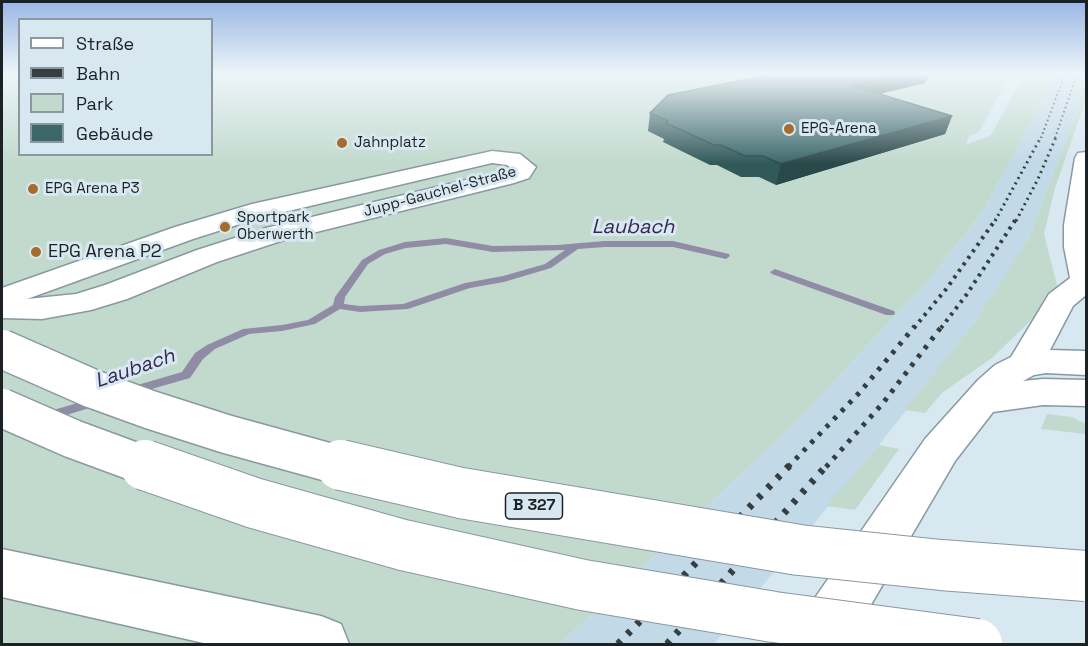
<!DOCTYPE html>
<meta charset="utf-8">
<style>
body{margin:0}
#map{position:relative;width:1088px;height:646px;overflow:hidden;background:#d7e8f1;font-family:"Space Grotesk",sans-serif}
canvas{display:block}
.frame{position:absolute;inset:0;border:3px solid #1b2124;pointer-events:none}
.legend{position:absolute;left:18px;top:18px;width:195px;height:138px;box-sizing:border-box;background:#d7e8f1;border:2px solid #8c989f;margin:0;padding:8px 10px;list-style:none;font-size:18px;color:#1b2124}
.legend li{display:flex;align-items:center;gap:12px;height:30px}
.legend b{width:30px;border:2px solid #8c989f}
</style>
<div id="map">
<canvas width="1088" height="646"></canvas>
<div class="frame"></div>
<ul class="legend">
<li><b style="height:8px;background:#fff"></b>Straße</li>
<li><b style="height:8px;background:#363e42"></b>Bahn</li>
<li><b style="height:16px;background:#c2dace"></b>Park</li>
<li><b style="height:16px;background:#3a6769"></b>Gebäude</li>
</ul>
</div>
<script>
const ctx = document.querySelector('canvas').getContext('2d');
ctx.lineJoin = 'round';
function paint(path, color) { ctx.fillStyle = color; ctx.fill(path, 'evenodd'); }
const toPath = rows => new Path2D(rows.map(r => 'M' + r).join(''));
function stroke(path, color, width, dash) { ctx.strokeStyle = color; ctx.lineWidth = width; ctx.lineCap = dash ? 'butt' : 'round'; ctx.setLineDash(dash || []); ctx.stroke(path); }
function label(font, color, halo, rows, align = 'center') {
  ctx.font = font + ' "Space Grotesk",sans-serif'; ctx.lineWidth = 6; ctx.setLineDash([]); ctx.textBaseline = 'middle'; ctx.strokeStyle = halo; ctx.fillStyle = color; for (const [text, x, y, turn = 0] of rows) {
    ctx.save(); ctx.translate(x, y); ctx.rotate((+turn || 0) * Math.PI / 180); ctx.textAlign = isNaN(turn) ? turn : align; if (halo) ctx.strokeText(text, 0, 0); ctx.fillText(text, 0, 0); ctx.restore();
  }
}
paint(toPath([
 [1055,74,1086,74,1077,111,1029,238,1007,276,974,323,879,445,714,644,560,644,790,428,928,281,983,211,1039,108]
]), '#c2dae7');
paint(toPath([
 [2,74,19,74,20,154,212,154,212,74,1011,74,979,132,969,136,966,145,991,135,1024,74,1055,74,1039,108,983,211,928,281,790,428,560,644,2,644],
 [1086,74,1084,105,1055,188,1044,234,1059,293,992,358,943,392,925,413,905,410,974,323,1029,238,1077,111],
 [1047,414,1072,417,1086,424,1086,434,1041,429],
 [879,445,899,449,855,510,826,506]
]), '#c2dace');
paint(toPath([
 [446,238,493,246,557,245,605,241,673,241,729,254,730,256,726,259,673,247,605,247,578,249,551,268,504,282,470,288,408,309,360,312,340,309,315,324,282,331,249,334,215,349,203,359,190,378,131,395,127,394,125,391,127,388,182,372,195,353,207,345,243,329,282,325,308,320,333,305,335,297,362,260,379,250,405,242,446,238],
 [446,244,493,252,565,250,545,264,503,276,465,283,403,304,360,306,344,304,345,297,368,264,385,254,406,248,446,244],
 [775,269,894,311,895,313,894,315,886,315,772,274,770,272,775,269],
 [95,398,99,399,101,402,99,405,47,421,43,419,41,416,43,413,95,398]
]), '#918ca5');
const street = toPath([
 [492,151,520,154,536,167,529,178,514,183,284,240,217,262,127,299,91,310,42,319,2,318,2,288,175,227,252,204,492,151],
 [492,163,507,165,512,169,266,228,197,250,105,285,76,294,27,299,193,239,259,218,492,163],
 [1086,272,1086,295,1073,306,1050,350,1086,351,1086,375,1046,373,1034,375,1023,381,1043,379,1086,380,1086,406,1043,405,993,412,955,461,848,644,796,644,793,638,801,618,925,439,978,380,995,365,1011,357,1049,294,1074,275,1086,272]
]);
const primary = toPath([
 [1086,152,1086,292,1075,289,1071,283,1064,247,1064,225,1075,158,1078,153,1086,152]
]);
const highway = toPath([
 [2,549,321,616,341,624,349,644,208,644,2,597,2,549]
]);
stroke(street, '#8998a1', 3);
stroke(primary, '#8998a1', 3);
stroke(highway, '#8998a1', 3);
paint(street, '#fff');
paint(primary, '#fff');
paint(highway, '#fff');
stroke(toPath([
 [1041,138,1065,74],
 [1055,138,1077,74]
]), '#363e42', 2, [1.5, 3]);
stroke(toPath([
 [995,221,1041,137],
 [1016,221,1038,179,1056,137]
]), '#363e42', 3, [2, 4]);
stroke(toPath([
 [914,328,947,288,996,219],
 [941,328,967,294,1016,219]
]), '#363e42', 4, [3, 5]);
stroke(toPath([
 [788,467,860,392,915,326],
 [826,467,883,403,942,326]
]), '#363e42', 5, [4, 7]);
stroke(toPath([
 [618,644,790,465],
 [667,644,827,465]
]), '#363e42', 7, [4.5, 9]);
const highwayBridgeFar1 = toPath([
 [2,349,93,389,151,410,226,434,346,467],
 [2,408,73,439,149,467]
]);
const highwayBridge = toPath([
 [145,465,254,503,403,545,583,585,774,617,977,644],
 [341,465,461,493,799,550,941,565,1086,576]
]);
stroke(highwayBridgeFar1, '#8998a1', 41, []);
stroke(highwayBridge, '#8998a1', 52, []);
stroke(highwayBridgeFar1, '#fff', 38);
stroke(highwayBridge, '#fff', 50);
paint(toPath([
 [749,74,929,74,925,83,879,94,952,116,945,134,776,185,759,177,741,177,717,165,710,165,663,142,664,139,648,131,650,113,759,77]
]), '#32595a');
paint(toPath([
 [903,74,929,74,925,83,845,102,850,85],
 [952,116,945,134,776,185,781,164]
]), '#29484a');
const building = toPath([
 [774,74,903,74,850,85,952,116,781,164,763,156,745,156,721,145,714,145,666,123,668,121,650,113,668,95,774,74]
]);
paint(building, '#3a6769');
stroke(building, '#29484a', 1.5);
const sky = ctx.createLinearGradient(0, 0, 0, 164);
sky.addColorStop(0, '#99b6e3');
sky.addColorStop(0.45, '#edf5f9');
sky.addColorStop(1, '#edf5f900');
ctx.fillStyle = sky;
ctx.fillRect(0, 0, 1088, 164);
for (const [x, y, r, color] of [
 [789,129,6,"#a76b2d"],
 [342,143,6,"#a76b2d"],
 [33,189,6,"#a76b2d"],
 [225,227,6,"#a76b2d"],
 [36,252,6,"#a76b2d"]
]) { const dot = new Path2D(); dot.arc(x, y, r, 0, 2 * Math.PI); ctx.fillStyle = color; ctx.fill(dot); stroke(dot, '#d7e8f1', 2); }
label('15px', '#1b2124', '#d7e8f1', [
 ["EPG-Arena",801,129],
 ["Jahnplatz",354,143],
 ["EPG Arena P3",45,189],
 ["Sportpark",237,218],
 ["Oberwerth",237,235]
], 'left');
label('15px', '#1b2124', '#d7e8f1', [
 ["Jupp-Gauchel-Straße",440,192,-15]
]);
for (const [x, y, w] of [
 [534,506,57]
]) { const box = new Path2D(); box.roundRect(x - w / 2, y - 13, w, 26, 4.5); ctx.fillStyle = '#d7e8f1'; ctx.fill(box); stroke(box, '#1b2124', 1.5); }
label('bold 16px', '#1b2124', null, [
 ["B 327",534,506]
]);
label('18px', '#1b2124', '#d7e8f1', [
 ["EPG Arena P2",48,252]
], 'left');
label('italic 20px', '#372653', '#d7e8f1', [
 ["Laubach",633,228],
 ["Laubach",135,369,-19]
]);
</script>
